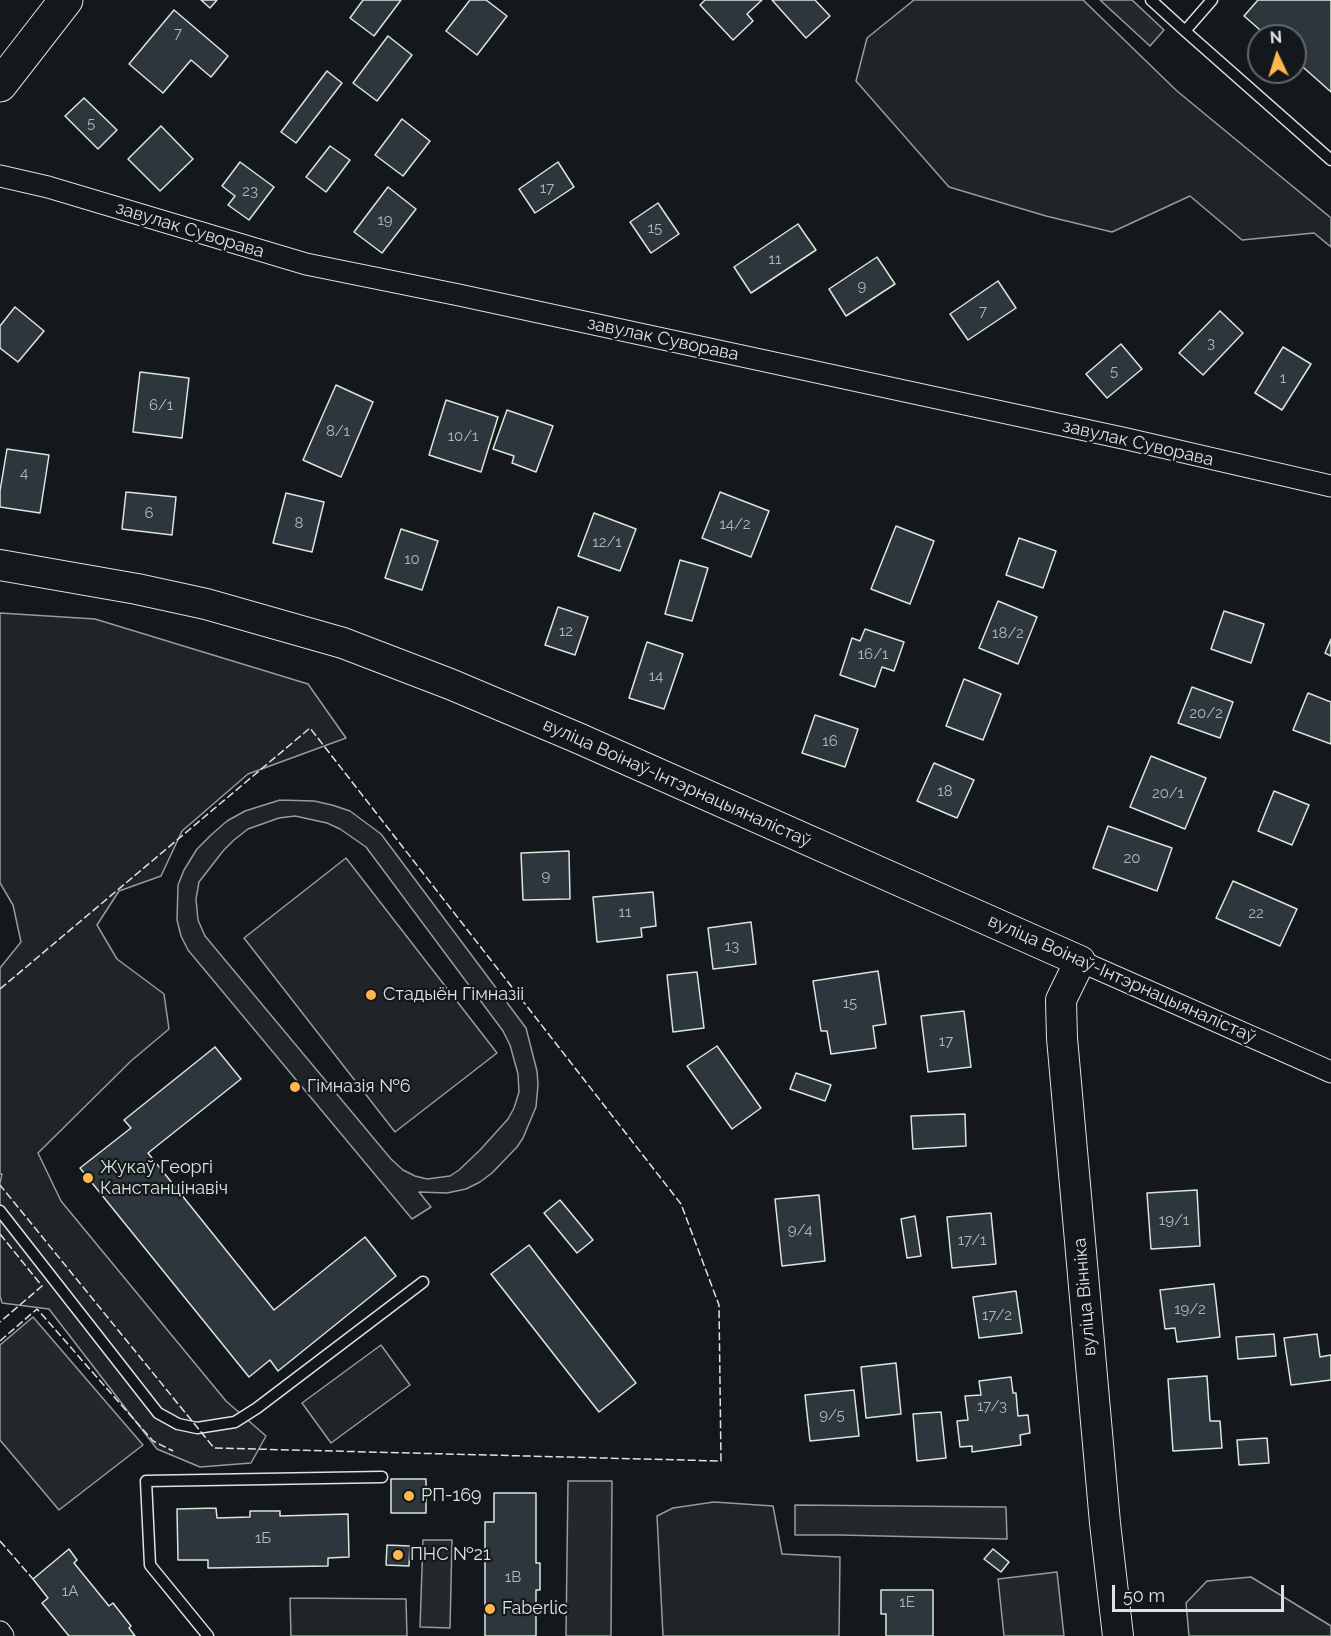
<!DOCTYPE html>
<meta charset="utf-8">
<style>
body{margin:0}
#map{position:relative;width:1331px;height:1636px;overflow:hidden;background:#14181c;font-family:Raleway,sans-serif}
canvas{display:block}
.north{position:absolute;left:1247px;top:24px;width:60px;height:60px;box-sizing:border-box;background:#14181c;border:2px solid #626a69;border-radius:50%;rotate:356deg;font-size:16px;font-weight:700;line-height:24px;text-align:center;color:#d8e6dc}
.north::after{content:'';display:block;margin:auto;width:21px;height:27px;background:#ffb74d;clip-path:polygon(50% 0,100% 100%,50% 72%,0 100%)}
.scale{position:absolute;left:1112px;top:1585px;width:172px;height:27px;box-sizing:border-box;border:3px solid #d8e6dc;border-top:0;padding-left:8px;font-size:18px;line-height:21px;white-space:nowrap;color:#d8e6dc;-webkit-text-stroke:4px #14181c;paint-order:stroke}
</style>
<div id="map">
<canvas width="1331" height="1636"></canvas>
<div class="north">N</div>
<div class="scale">50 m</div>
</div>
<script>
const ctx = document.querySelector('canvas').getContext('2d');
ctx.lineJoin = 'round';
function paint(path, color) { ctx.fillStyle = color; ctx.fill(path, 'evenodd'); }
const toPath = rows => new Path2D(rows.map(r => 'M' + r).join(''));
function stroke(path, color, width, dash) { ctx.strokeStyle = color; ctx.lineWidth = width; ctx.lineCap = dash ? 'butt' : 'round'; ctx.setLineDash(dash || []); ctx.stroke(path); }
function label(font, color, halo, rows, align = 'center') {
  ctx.font = font + ' Raleway,sans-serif'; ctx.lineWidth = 4.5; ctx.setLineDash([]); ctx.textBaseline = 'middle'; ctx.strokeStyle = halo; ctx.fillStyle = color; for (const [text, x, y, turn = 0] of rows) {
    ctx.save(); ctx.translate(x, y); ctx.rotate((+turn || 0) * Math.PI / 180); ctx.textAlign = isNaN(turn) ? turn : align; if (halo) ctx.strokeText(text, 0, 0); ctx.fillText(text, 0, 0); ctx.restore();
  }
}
const green = toPath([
 [914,0,1083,0,1177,91,1331,218,1331,247,1314,233,1242,240,1190,196,1112,232,1046,216,949,187,856,81,867,38,914,0],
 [0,613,95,619,308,684,346,738,248,774,182,831,161,876,119,891,97,925,117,959,164,994,169,1029,131,1061,38,1153,61,1201,226,1401,266,1436,251,1463,200,1467,157,1449,49,1309,2,1303,0,1296,0,1183,2,1174,0,1174,0,968,21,942,13,905,0,883,0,613],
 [280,800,314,801,332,805,350,811,381,834,526,1028,537,1071,538,1085,536,1107,523,1138,517,1147,492,1173,480,1182,466,1189,447,1193,419,1192,431,1207,412,1219,188,950,181,936,177,920,178,885,184,870,197,849,211,835,227,821,245,811,280,800],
 [295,816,327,823,340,829,366,847,503,1031,510,1045,518,1074,519,1092,514,1108,508,1119,480,1150,459,1170,450,1176,427,1179,415,1176,403,1170,391,1159,205,936,198,920,196,899,199,882,223,851,234,840,248,829,279,818,295,816],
 [346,858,497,1053,395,1132,244,938,346,858],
 [381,1345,410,1385,331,1443,302,1403,381,1345],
 [714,1502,773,1506,782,1554,840,1557,839,1636,663,1636,657,1516,673,1508,714,1502],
 [1251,1577,1331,1626,1331,1636,1189,1636,1186,1603,1207,1581,1251,1577],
 [290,1598,406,1599,407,1636,291,1636,290,1598]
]);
paint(green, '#202428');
stroke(green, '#939e99', 1.5);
const parking = toPath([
 [1100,0,1132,0,1164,30,1150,46,1100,0],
 [33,1317,143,1445,59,1510,0,1440,0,1345,33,1317],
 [568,1481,612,1481,611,1636,566,1636,568,1481],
 [795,1505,1006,1507,1007,1539,840,1535,795,1535,795,1505],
 [423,1540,452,1540,450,1628,420,1627,423,1540],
 [1057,1572,1064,1636,1004,1636,998,1579,1057,1572]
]);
paint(parking, '#24282b');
stroke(parking, '#939e99', 1.5);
const building = toPath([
 [201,0,217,0,210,8,201,0],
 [363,0,401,0,374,36,350,18,363,0],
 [470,0,486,0,507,16,477,55,446,31,470,0],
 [705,0,762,0,747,14,753,21,733,40,700,5,705,0],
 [772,0,815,0,830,16,806,38,772,0],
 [1258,0,1331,0,1331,92,1295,60,1295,36,1267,36,1244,16,1258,0],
 [174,10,228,56,211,77,191,60,163,93,129,64,174,10],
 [388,36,412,55,377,101,353,83,388,36],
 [327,71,342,83,296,143,281,132,327,71],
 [84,98,117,130,98,149,65,116,84,98],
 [402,119,430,141,403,176,375,155,402,119],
 [161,126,193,159,160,191,128,159,161,126],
 [330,146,350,160,326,192,306,177,330,146],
 [240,162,274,187,249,220,228,205,235,196,222,186,240,162],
 [558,162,574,187,535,213,519,189,558,162],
 [388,187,416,209,382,253,354,232,388,187],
 [658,203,679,234,651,253,630,222,658,203],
 [798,224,816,250,751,293,734,267,798,224],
 [877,257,895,284,846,316,829,289,877,257],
 [998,281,1016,308,968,340,950,314,998,281],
 [15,307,44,331,18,362,0,348,0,326,15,307],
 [1220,311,1243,333,1203,375,1179,353,1220,311],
 [1121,344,1142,369,1107,398,1086,374,1121,344],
 [1283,347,1311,364,1282,410,1255,393,1283,347],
 [140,372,189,378,182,438,133,432,140,372],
 [336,385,373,402,341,477,303,460,336,385],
 [446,400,498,417,481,472,429,455,446,400],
 [507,410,553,426,536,472,512,463,514,456,493,449,507,410],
 [7,449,49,455,40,513,0,507,0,491,7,449],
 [126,492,176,497,172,535,122,529,126,492],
 [720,492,769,511,751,557,702,538,720,492],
 [286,493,324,502,312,552,273,543,286,493],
 [594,513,636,529,620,571,578,556,594,513],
 [896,526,934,541,910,604,871,589,896,526],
 [401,529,438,541,422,590,385,578,401,529],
 [1019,538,1056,551,1043,588,1006,575,1019,538],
 [680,560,708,568,692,621,665,614,680,560],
 [998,601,1037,617,1018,664,979,648,998,601],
 [558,607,588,617,575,655,545,645,558,607],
 [1224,611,1264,624,1251,663,1211,649,1224,611],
 [865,629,904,642,894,671,882,667,875,687,840,675,852,638,860,641,865,629],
 [1331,639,1331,656,1325,653,1331,639],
 [647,642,683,654,664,709,629,698,647,642],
 [964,679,1001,694,983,740,946,726,964,679],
 [1192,687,1233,702,1220,738,1178,723,1192,687],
 [1308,693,1331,702,1331,744,1293,730,1308,693],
 [815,715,858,729,845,767,802,753,815,715],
 [1151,756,1206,778,1185,829,1130,807,1151,756],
 [934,763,974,780,957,818,917,801,934,763],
 [1274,791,1309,805,1292,845,1258,831,1274,791],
 [1108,826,1172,848,1157,891,1093,868,1108,826],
 [569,851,570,899,523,900,521,853,569,851],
 [1233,881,1297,909,1280,946,1216,918,1233,881],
 [653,892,656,926,641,928,642,937,597,942,593,897,653,892],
 [751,922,756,964,713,969,708,928,751,922],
 [878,971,886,1024,873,1026,876,1048,831,1054,827,1031,821,1031,813,981,878,971],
 [697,972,704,1028,673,1032,667,975,697,972],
 [964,1011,971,1067,928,1072,921,1016,964,1011],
 [717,1046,761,1108,732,1129,687,1066,717,1046],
 [215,1047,241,1079,148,1153,274,1310,365,1237,396,1276,278,1371,270,1360,249,1377,80,1168,131,1128,124,1120,215,1047],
 [796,1073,831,1085,825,1101,790,1089,796,1073],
 [965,1114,966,1146,913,1149,911,1116,965,1114],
 [1197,1190,1200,1246,1151,1249,1147,1193,1197,1190],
 [819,1195,825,1261,782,1266,775,1199,819,1195],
 [560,1200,593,1240,577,1253,544,1213,560,1200],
 [991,1213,996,1264,952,1268,947,1217,991,1213],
 [915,1216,921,1256,907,1258,901,1219,915,1216],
 [529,1245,636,1383,599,1412,491,1274,529,1245],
 [1214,1284,1220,1337,1177,1342,1175,1328,1165,1329,1160,1290,1214,1284],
 [1016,1291,1022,1333,979,1338,973,1297,1016,1291],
 [1274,1334,1276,1356,1238,1359,1236,1337,1274,1334],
 [1317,1334,1320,1357,1331,1355,1331,1380,1291,1385,1284,1338,1317,1334],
 [896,1363,901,1414,866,1418,861,1367,896,1363],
 [1207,1376,1210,1421,1220,1421,1222,1448,1173,1451,1168,1379,1207,1376],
 [1011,1377,1013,1393,1016,1393,1018,1416,1028,1415,1030,1433,1020,1435,1021,1445,972,1452,972,1446,960,1447,957,1421,968,1420,965,1396,981,1395,979,1381,1011,1377],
 [854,1390,859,1436,810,1441,805,1395,854,1390],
 [941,1412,946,1458,917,1461,913,1414,941,1412],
 [1267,1438,1269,1463,1239,1465,1237,1440,1267,1438],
 [391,1479,426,1479,426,1513,391,1513,391,1479],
 [494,1493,536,1493,536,1563,540,1563,540,1590,536,1590,536,1636,485,1636,485,1522,494,1522,494,1493],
 [216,1508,217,1518,250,1517,250,1511,280,1511,280,1516,348,1514,349,1557,328,1558,328,1566,208,1568,208,1560,178,1560,177,1509,216,1508],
 [387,1545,410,1546,409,1566,386,1565,387,1545],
 [69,1549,77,1560,74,1563,109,1606,113,1603,131,1626,129,1628,135,1636,69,1636,42,1603,48,1598,33,1579,69,1549],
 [993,1549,1009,1562,1001,1572,984,1559,993,1549],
 [881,1590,933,1590,933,1636,886,1636,886,1614,881,1614,881,1590]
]);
paint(building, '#2c363c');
stroke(building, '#d8e6dc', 1.5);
const lane = toPath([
 [1151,0,1185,31,1212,0],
 [1185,31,1331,160],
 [0,1211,158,1413,178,1424,197,1428,235,1422,257,1408,423,1282],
 [208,1636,150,1565,146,1481,382,1477]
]);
const street = toPath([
 [0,176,48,187,306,264,459,295,1127,439,1331,486],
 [1080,961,1331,1072],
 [0,1632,3,1636]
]);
const secondary = toPath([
 [0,565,137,589,206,604,343,643,450,684,578,738,1080,961,1061,1000,1062,1038,1105,1523,1118,1636]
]);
const primary = toPath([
 [0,85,66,0]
]);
stroke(lane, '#d8e6dc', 13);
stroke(street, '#d8e6dc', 23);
stroke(secondary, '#d8e6dc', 32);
stroke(primary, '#d8e6dc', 35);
stroke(lane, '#14181c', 10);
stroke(street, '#14181c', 21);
stroke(secondary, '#14181c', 30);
stroke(primary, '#14181c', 33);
stroke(toPath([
 [0,989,310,728,681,1204,719,1305,721,1461,214,1448,0,1185],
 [0,1234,42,1286,0,1322],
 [0,1341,37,1309,153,1441,173,1451],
 [0,1541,33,1579]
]), '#d8e6dc', 1.5, [8, 3]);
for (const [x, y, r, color] of [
 [371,995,6,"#ffb74d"],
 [295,1087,6,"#ffb74d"],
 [88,1178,6,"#ffb74d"],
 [409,1496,6,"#ffb74d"],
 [398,1555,6,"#ffb74d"],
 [490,1609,6,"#ffb74d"]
]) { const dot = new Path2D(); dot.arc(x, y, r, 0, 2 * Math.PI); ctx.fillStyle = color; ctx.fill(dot); stroke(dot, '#14181c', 2); }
label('15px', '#adbab4', null, [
 ["7",178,33],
 ["5",91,123],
 ["17",547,188],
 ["23",250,191],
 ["19",385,220],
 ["15",655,228],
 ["11",775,259],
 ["9",862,286],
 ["7",983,311],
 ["3",1211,343],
 ["5",1114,371],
 ["1",1283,378],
 ["6/1",161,405],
 ["8/1",338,431],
 ["10/1",463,436],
 ["4",24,473],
 ["6",149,513],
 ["8",299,523],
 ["14/2",735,524],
 ["12/1",607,542],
 ["10",412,559],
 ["12",566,631],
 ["18/2",1008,633],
 ["16/1",873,654],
 ["14",656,676],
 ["20/2",1206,713],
 ["16",830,741],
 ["18",945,791],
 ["20/1",1168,793],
 ["20",1132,858],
 ["9",546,876],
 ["11",625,912],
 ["22",1256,913],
 ["13",732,946],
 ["15",850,1003],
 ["17",946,1041],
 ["19/1",1174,1220],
 ["9/4",800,1230],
 ["17/1",972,1240],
 ["19/2",1190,1309],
 ["17/2",997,1315],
 ["17/3",992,1406],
 ["9/5",832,1415],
 ["1Б",263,1538],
 ["1В",513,1577],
 ["1А",70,1591],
 ["1Е",907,1602]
]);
label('18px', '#d8e6dc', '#14181c', [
 ["завулак Суворава",190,230,17],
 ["завулак Суворава",663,339,12],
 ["завулак Суворава",1138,443,13],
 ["вуліца Воінаў-Інтэрнацыяналістаў",677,783,24],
 ["вуліца Воінаў-Інтэрнацыяналістаў",1122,979,24],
 ["вуліца Вінніка",1085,1297,-95]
]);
label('18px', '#d8e6dc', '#14181c', [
 ["Стадыён Гімназіі",383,995],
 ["Гімназія №6",307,1087],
 ["Жукаў Георгі",100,1168],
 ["Канстанцінавіч",100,1189],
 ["РП-169",421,1496],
 ["ПНС №21",410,1555],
 ["Faberlic",502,1609]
], 'left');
</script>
